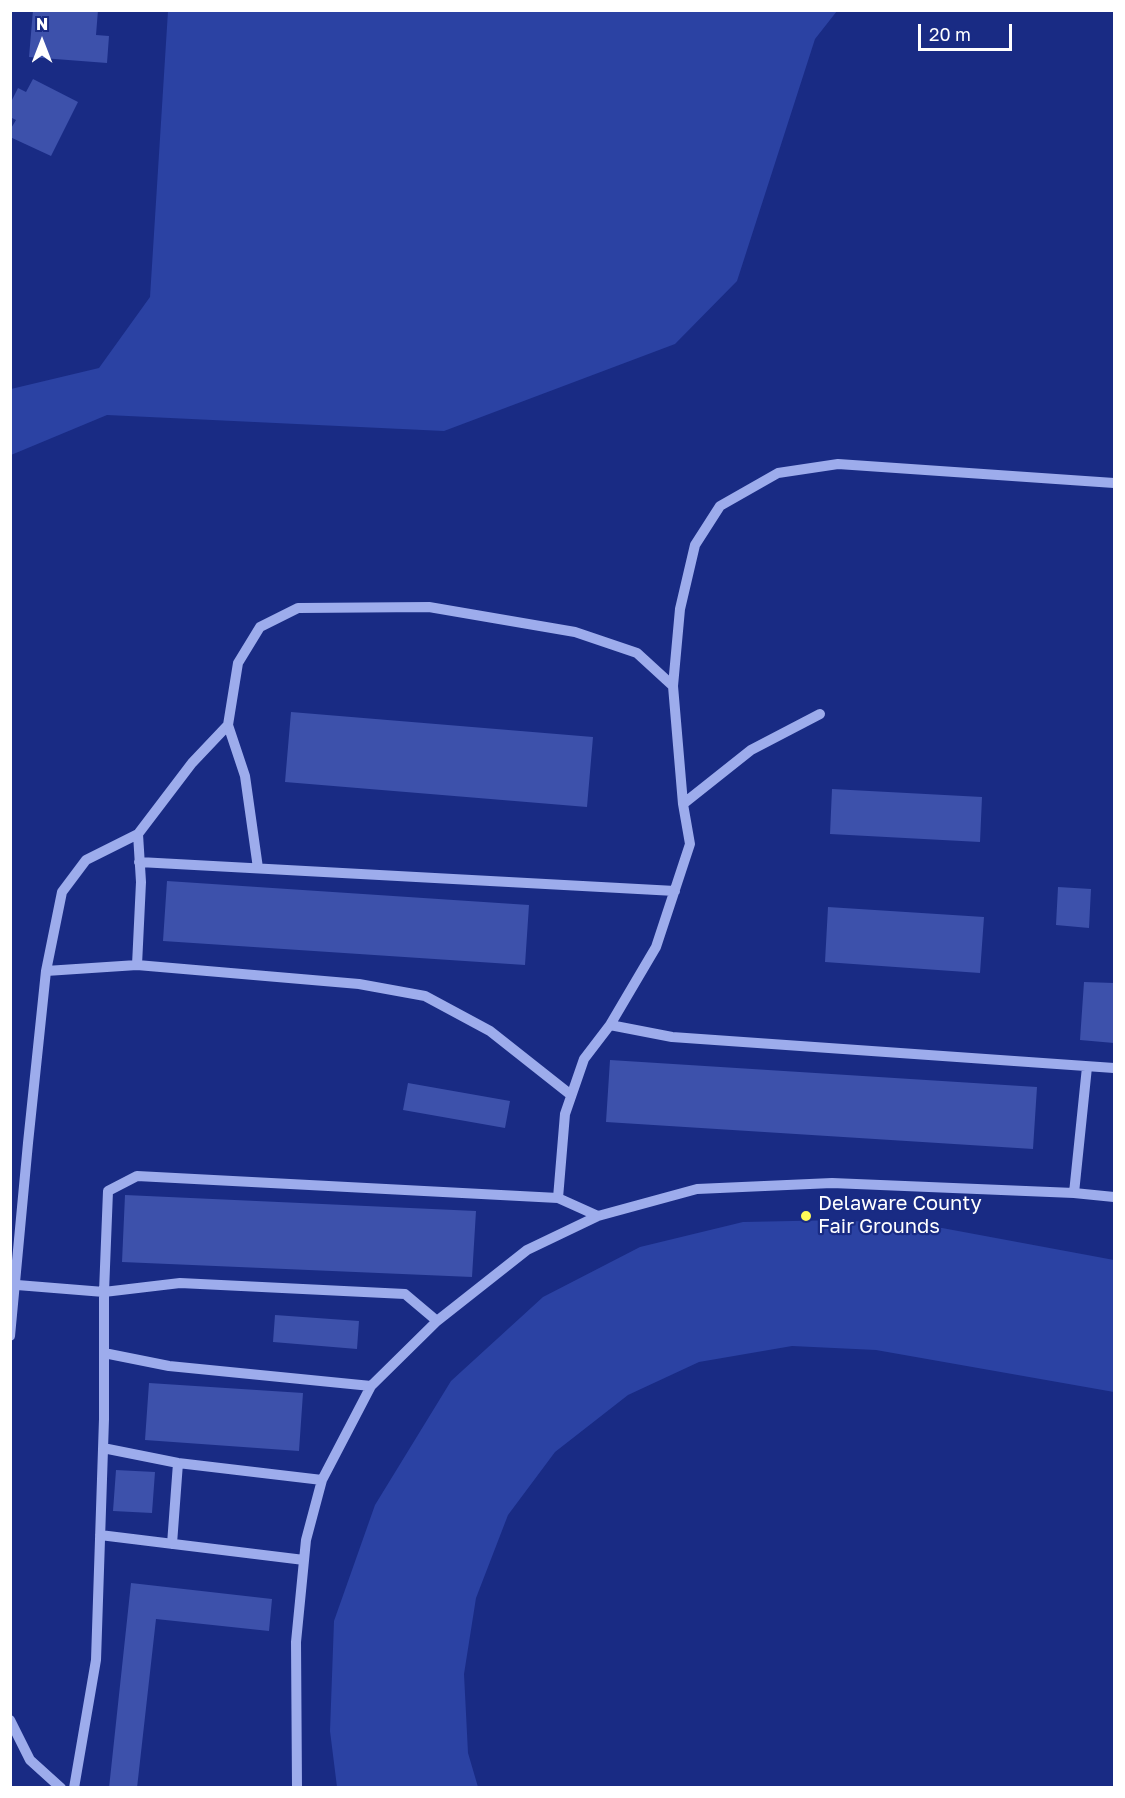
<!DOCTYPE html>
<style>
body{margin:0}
#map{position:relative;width:1125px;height:1798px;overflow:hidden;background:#192b84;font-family:"Golos Text",sans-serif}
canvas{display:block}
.frame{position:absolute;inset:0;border:12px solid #fff;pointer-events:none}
.north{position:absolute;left:12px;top:12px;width:60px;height:60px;-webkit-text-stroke:4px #192b84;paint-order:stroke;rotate:0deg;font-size:16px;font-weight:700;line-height:24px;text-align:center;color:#fff}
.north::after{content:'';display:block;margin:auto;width:21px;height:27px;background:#fff;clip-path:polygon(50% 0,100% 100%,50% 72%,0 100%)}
.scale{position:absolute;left:918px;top:24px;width:94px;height:27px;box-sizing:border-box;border:3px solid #fff;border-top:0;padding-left:8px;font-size:18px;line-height:21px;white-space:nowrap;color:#fff;-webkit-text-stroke:4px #192b84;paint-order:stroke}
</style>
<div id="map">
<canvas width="1125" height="1798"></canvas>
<div class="frame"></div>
<div class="north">N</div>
<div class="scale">20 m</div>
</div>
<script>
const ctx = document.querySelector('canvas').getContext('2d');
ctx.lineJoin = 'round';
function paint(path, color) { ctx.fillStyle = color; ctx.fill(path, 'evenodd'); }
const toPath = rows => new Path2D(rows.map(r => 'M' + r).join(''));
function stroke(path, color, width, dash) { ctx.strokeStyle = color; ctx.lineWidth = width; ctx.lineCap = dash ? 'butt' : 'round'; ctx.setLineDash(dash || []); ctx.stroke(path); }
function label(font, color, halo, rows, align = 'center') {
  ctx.font = font + ' "Golos Text",sans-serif'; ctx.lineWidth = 4.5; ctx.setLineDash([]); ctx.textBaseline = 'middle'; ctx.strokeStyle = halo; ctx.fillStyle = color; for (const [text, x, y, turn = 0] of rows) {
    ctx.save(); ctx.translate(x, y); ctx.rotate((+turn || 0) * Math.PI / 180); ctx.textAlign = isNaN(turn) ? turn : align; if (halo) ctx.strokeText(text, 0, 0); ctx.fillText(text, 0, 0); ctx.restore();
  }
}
paint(toPath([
 [168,11,168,10,837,11,815,39,737,281,675,344,444,431,107,415,11,455,11,389,99,368,150,297],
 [842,1220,942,1228,1114,1260,1114,1392,876,1350,792,1346,699,1362,628,1395,555,1452,508,1515,476,1598,464,1674,468,1753,478,1787,337,1787,330,1731,334,1621,375,1505,451,1381,543,1297,640,1247,743,1222]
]), '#2b42a3');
paint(toPath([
 [33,10,98,10,96,35,109,36,107,63,29,57],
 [33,79,78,102,51,156,10,137,10,130,16,120,10,117,10,104,18,88,26,92],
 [291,712,593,737,587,807,285,782],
 [832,789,982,797,980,842,830,834],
 [167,881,529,905,525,965,163,941],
 [1058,887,1091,889,1089,928,1056,925],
 [828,907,984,917,980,973,825,962],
 [1084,982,1114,983,1114,1043,1080,1040],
 [610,1060,1037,1087,1033,1149,606,1122],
 [408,1083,510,1101,505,1128,403,1110],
 [125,1195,476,1211,472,1277,122,1262],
 [275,1315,359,1321,357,1349,273,1342],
 [149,1383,303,1393,299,1451,145,1440],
 [116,1470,155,1472,152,1513,113,1511],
 [131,1583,272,1599,269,1631,156,1619,137,1788,109,1788]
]), '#3d51ab');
stroke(toPath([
 [673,686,680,609,695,545,720,506,778,473,838,464,1114,483],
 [228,725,245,776,258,868],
 [683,804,751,750,820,714],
 [139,862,675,891],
 [137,965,141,882,138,834,192,763,228,725,238,663,260,627,298,608,429,607,575,632,637,653,673,686,683,804,690,844,656,947,610,1025,584,1059,565,1114,558,1198],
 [46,971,137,965,359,984,425,996,490,1031,571,1095],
 [610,1025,672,1037,1114,1068],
 [1074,1193,1087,1067],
 [17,1285,104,1292,180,1283,405,1294,437,1321],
 [10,1336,28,1143,46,971,62,892,86,860,138,834],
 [104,1353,169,1366,371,1386],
 [103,1448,178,1463,322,1480],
 [100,1535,304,1560],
 [172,1544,178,1463],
 [10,1720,30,1760,61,1788],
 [74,1788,96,1660,104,1419,104,1292,108,1191,137,1176,558,1198,598,1216],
 [297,1788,296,1642,306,1540,322,1480,371,1386,437,1321,527,1250,598,1216,697,1189,832,1183,1074,1193,1114,1197]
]), '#9dacec', 10);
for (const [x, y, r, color] of [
 [806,1216,6,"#fffa58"]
]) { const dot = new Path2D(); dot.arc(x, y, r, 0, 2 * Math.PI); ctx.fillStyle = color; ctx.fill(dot); stroke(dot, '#192b84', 2); }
label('20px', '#fff', '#192b84', [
 ["Delaware County",818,1204],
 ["Fair Grounds",818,1227]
], 'left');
</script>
